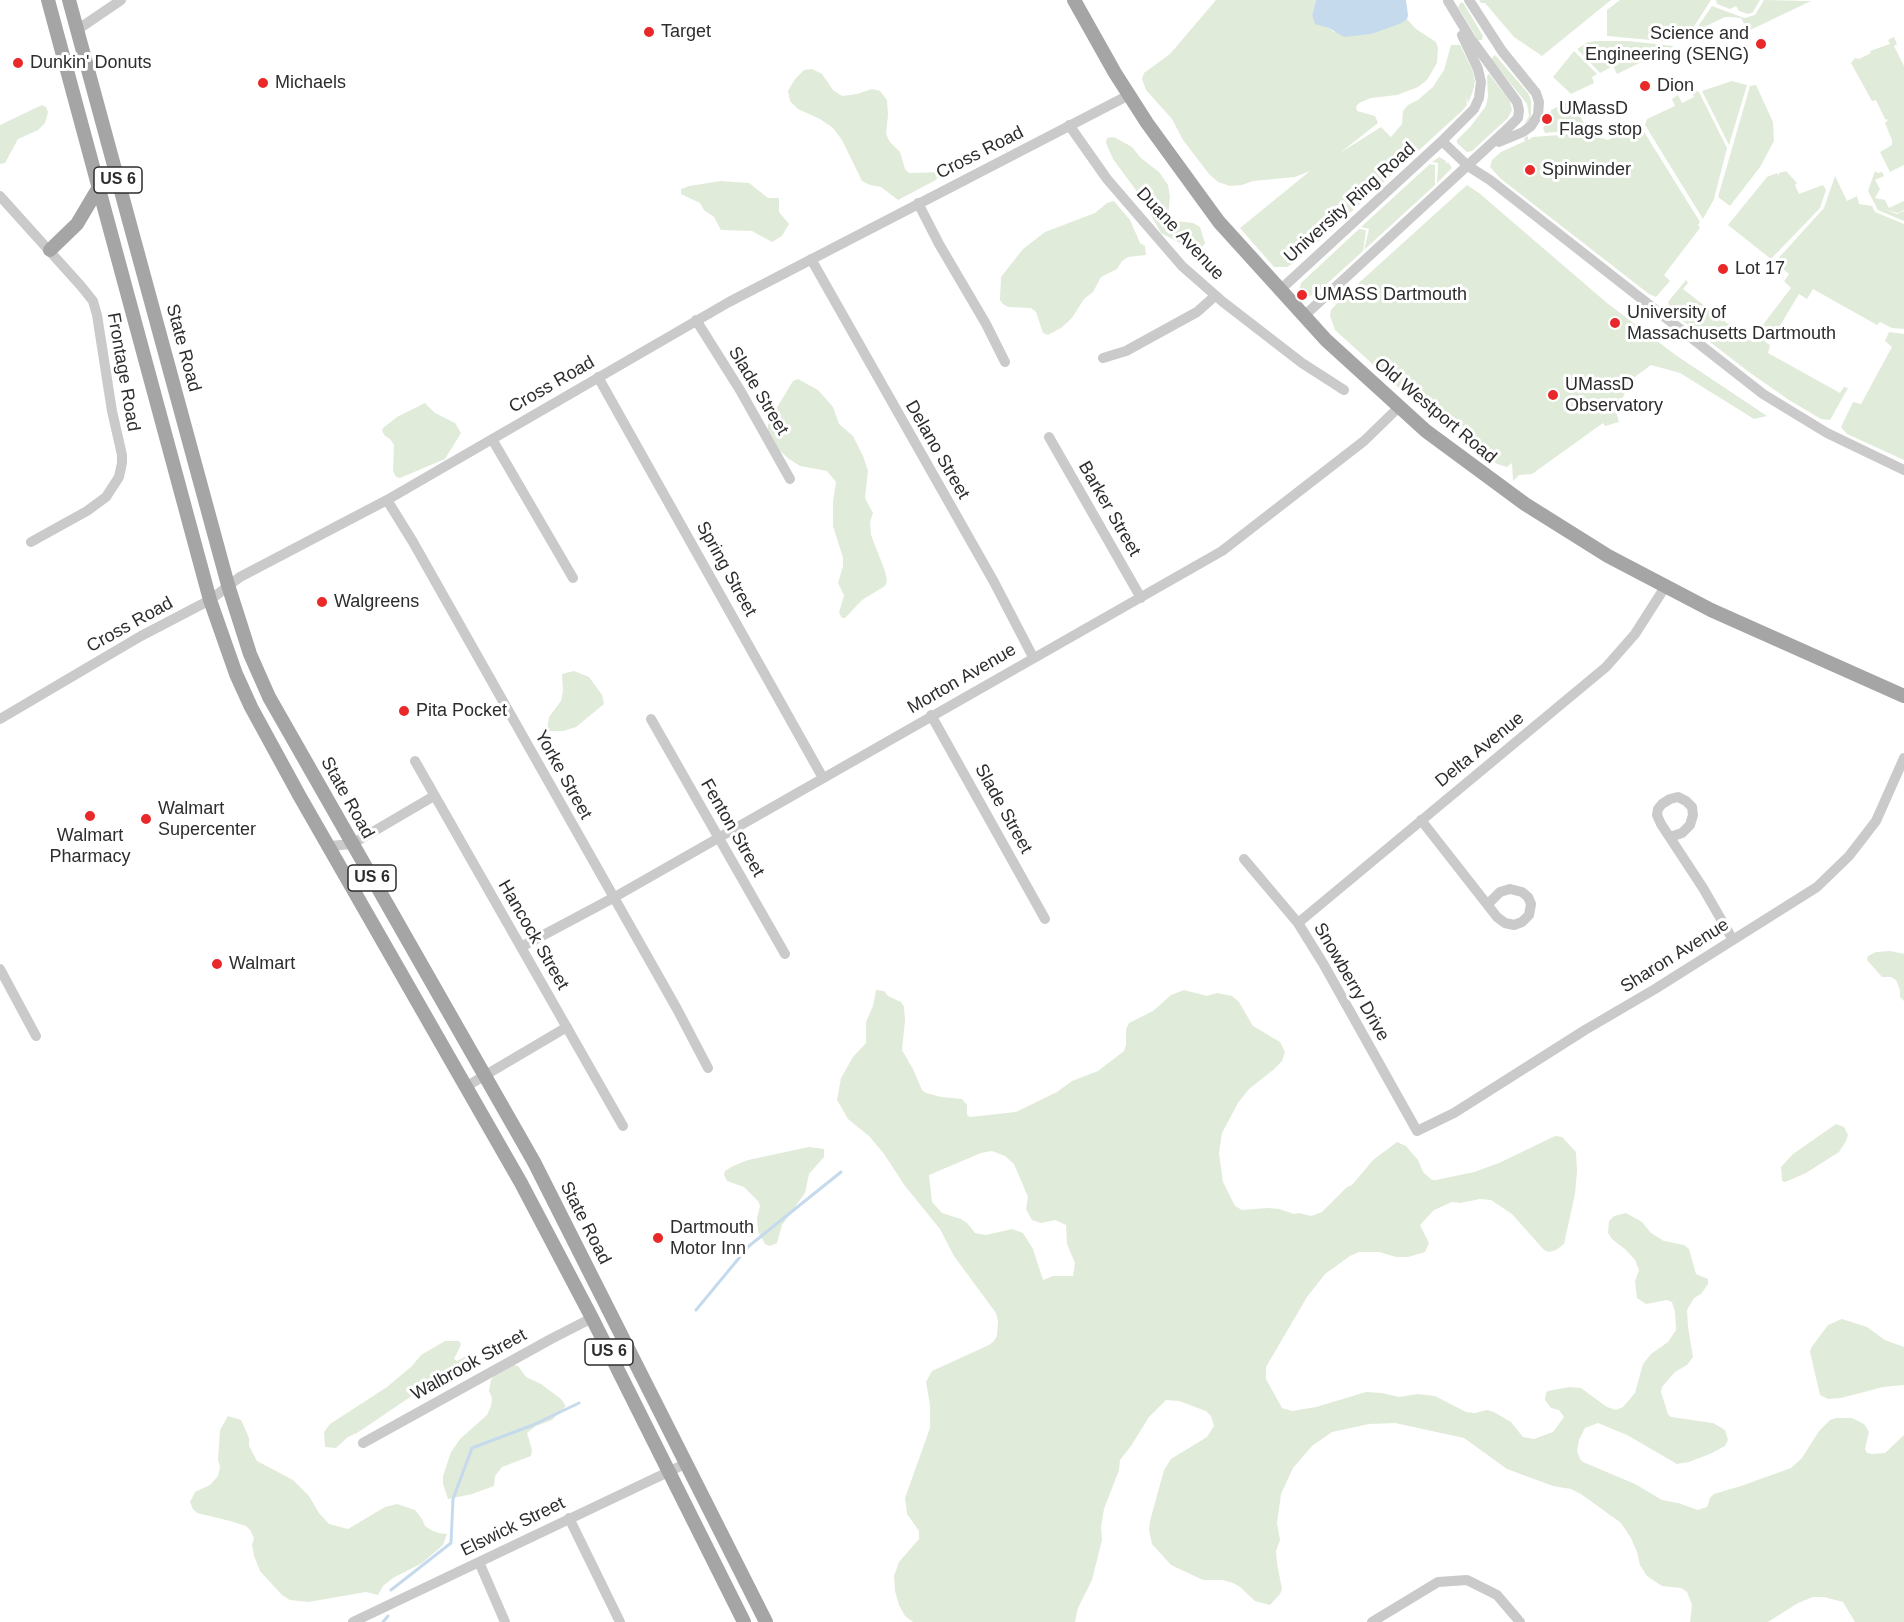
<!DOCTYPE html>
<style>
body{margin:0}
canvas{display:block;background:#fff}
</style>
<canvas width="1904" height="1622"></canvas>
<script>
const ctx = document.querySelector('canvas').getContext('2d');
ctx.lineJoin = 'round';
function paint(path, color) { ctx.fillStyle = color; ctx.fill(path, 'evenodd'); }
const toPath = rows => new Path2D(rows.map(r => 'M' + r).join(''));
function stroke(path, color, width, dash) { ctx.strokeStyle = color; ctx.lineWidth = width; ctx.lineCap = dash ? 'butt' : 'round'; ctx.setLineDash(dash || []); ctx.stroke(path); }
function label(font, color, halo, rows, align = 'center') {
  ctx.font = font + ' Helvetica,sans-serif'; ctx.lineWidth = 6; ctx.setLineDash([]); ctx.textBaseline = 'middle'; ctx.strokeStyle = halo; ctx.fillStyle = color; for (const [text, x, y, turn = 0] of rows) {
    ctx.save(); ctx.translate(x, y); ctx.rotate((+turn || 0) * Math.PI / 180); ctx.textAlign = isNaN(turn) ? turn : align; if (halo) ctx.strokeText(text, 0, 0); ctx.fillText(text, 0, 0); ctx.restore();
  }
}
paint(toPath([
 [1216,0,1316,0,1312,15,1334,32,1402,23,1407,19,1416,29,1436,42,1438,48,1437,63,1427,80,1418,87,1397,95,1371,98,1359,103,1356,107,1357,111,1375,116,1378,123,1340,153,1381,127,1391,137,1402,124,1403,111,1408,105,1418,100,1433,87,1444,70,1451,45,1460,45,1473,71,1475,81,1473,91,1468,103,1466,96,1467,105,1462,111,1298,260,1287,267,1274,267,1240,228,1310,171,1295,177,1253,181,1242,185,1230,186,1218,182,1209,174,1183,140,1172,119,1146,90,1142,79,1144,73,1170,54],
 [1479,0,1611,0,1542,56,1514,37,1485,3,1481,3],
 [1620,0,1711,0,1693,28,1682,34,1684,38,1673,42,1607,36,1607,10],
 [1716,0,1760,0,1753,12,1748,14,1739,11,1736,6,1730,9,1717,4],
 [1764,0,1811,1,1748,31,1741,18,1732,17,1725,17,1700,29,1699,25,1712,6,1744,18,1755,15],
 [1461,2,1464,4,1483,36,1482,40,1478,40,1458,7],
 [1894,37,1897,44,1894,46,1904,66,1904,165,1890,172,1880,152,1892,145,1892,140,1885,123,1888,120,1885,119,1876,100,1872,101,1851,63,1855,58,1859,59,1871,53,1870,51,1890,44,1888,40],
 [1596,41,1628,41,1674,46,1617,74,1613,66,1600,73,1577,49,1588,42],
 [1574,51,1597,74,1592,77,1594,83,1571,94,1553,77],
 [1495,55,1528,93,1531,100,1531,115,1527,124,1523,127,1529,116,1527,104,1491,59],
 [812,69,822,74,833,90,842,96,857,94,872,89,880,91,887,100,888,115,886,134,890,142,900,152,905,169,909,173,945,172,934,181,898,200,881,187,870,185,862,181,842,140,833,128,820,119,798,109,790,101,788,91,795,79,804,70],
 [1489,74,1510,101,1512,110,1508,118,1472,151,1467,152,1457,143,1457,140,1471,126,1486,106,1488,97,1487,76],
 [1732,81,1747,85,1729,145,1702,91],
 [1756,85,1773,122,1774,141,1760,167,1730,206,1718,197,1750,86],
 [1691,90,1699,92,1727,148,1714,199,1703,219,1645,125,1647,119,1675,106,1672,99,1678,95,1682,103,1694,97],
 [1571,100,1587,129,1545,133,1543,128,1547,123,1550,123,1552,117,1550,116,1551,110],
 [42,105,46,107,48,112,45,123,38,130,18,139,5,163,0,164,0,125],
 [1638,125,1641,127,1700,222,1698,225,1700,228,1664,275,1670,281,1656,297,1649,294,1501,179,1490,167,1492,160,1501,152,1525,141,1524,138,1528,136,1528,140,1533,137,1586,133,1608,140],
 [1114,137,1132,147,1141,158,1159,172,1168,185,1170,197,1168,217,1176,221,1193,223,1200,227,1205,243,1201,249,1195,251,1161,233,1141,197,1113,159,1106,143,1107,138],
 [1439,157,1446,161,1446,164,1448,162,1452,168,1437,183,1438,163,1432,162],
 [1430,164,1435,165,1435,185,1364,250,1369,229,1361,227],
 [1786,171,1797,183,1795,185,1799,194,1823,185,1826,190,1820,208,1771,259,1728,225,1767,177,1777,173,1779,176,1779,173],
 [1875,171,1878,173,1882,172,1884,176,1875,180,1880,189,1875,198,1885,200,1889,208,1904,201,1904,210,1898,213,1884,209,1897,214,1904,211,1904,221,1878,210,1868,191],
 [1835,176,1847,201,1857,196,1859,204,1872,206,1875,212,1904,224,1904,329,1892,328,1880,322,1877,325,1813,289,1807,299,1799,294,1775,334,1762,326,1791,288,1784,281,1789,274,1775,262,1824,208],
 [721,181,749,183,768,198,779,198,779,212,789,224,782,236,772,242,752,231,721,230,714,217,704,210,700,203,681,194,681,189,689,186],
 [1467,185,1479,193,1607,303,1677,356,1767,416,1754,419,1680,373,1651,365,1632,379,1616,411,1619,422,1605,426,1603,423,1532,474,1519,475,1513,481,1512,463,1507,467,1497,464,1486,455,1463,442,1459,428,1453,421,1439,421,1420,407,1335,330,1330,316,1331,310,1340,300],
 [1114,201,1130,220,1140,243,1145,246,1146,255,1128,257,1122,261,1117,269,1101,277,1093,292,1084,299,1072,318,1061,328,1048,335,1043,333,1036,312,1031,308,1008,307,1003,304,1000,300,1001,277,1023,249,1045,232,1095,213,1107,203],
 [1359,229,1366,230,1363,251,1319,291,1310,296,1302,296,1299,291,1301,283],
 [1686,280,1688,283,1683,289,1750,341,1755,335,1770,345,1768,353,1840,393,1844,387,1848,388,1830,420,1821,419,1789,400,1749,372,1671,312,1668,302],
 [1889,332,1904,334,1904,460,1847,434,1841,427,1853,402,1861,404,1892,347,1885,341],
 [798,379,818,390,833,407,839,424,853,436,863,456,868,471,865,498,873,513,870,522,871,535,885,571,887,581,885,586,862,600,845,618,842,618,839,613,844,595,838,583,843,566,843,558,833,526,833,502,836,482,827,471,800,466,789,459,779,450,768,430,768,425,773,414,793,381],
 [425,403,435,413,455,423,461,433,445,459,400,478,396,477,393,471,394,445,390,439,385,436,382,431,383,428,397,417],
 [574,671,589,677,602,695,604,704,576,727,563,731,547,731,549,717,561,701,563,691,562,674],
 [1890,951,1904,954,1904,1001,1900,997,1900,990,1896,980,1891,977,1882,977,1867,960,1868,956,1876,952],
 [876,990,884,991,888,996,901,1002,904,1007,905,1021,902,1050,913,1069,922,1090,926,1093,941,1097,962,1099,967,1105,967,1115,970,1117,1016,1112,1057,1092,1072,1081,1098,1071,1124,1051,1126,1045,1126,1029,1129,1023,1153,1011,1171,995,1184,990,1207,996,1217,993,1232,996,1239,1002,1253,1026,1280,1042,1285,1052,1282,1061,1273,1070,1249,1089,1238,1103,1222,1133,1219,1153,1223,1182,1235,1206,1242,1210,1267,1208,1279,1209,1294,1214,1299,1213,1311,1216,1322,1212,1347,1187,1352,1185,1373,1160,1397,1142,1406,1146,1418,1160,1423,1172,1432,1180,1436,1180,1474,1172,1499,1163,1555,1136,1562,1137,1576,1152,1577,1171,1575,1194,1564,1244,1556,1250,1549,1252,1544,1250,1512,1214,1491,1200,1480,1199,1460,1203,1452,1202,1434,1210,1420,1225,1429,1243,1425,1252,1408,1257,1396,1257,1379,1252,1359,1252,1350,1256,1325,1274,1307,1297,1266,1367,1266,1379,1282,1408,1292,1411,1316,1407,1366,1392,1382,1393,1399,1397,1418,1394,1435,1396,1466,1412,1475,1413,1487,1410,1494,1412,1511,1422,1523,1437,1534,1439,1553,1432,1564,1417,1559,1410,1551,1408,1545,1400,1546,1393,1548,1391,1569,1387,1581,1388,1607,1407,1616,1410,1623,1407,1635,1393,1643,1364,1651,1354,1668,1342,1676,1330,1675,1312,1672,1302,1667,1300,1646,1304,1637,1298,1635,1281,1639,1270,1635,1260,1626,1250,1612,1239,1608,1233,1609,1221,1614,1216,1626,1213,1642,1222,1651,1233,1664,1241,1684,1245,1689,1249,1696,1274,1708,1279,1708,1284,1701,1294,1694,1298,1687,1310,1688,1327,1693,1357,1687,1365,1675,1372,1662,1387,1661,1392,1668,1414,1671,1417,1713,1423,1725,1430,1728,1440,1725,1446,1712,1453,1689,1462,1677,1464,1627,1435,1598,1423,1585,1428,1579,1440,1577,1451,1580,1459,1583,1462,1635,1484,1662,1500,1678,1503,1698,1510,1707,1507,1710,1498,1714,1494,1744,1485,1791,1468,1802,1458,1819,1431,1830,1420,1836,1418,1852,1418,1864,1424,1869,1432,1865,1449,1867,1453,1872,1454,1885,1453,1904,1435,1904,1622,1855,1622,1843,1602,1824,1597,1813,1597,1798,1603,1768,1622,1690,1622,1692,1605,1687,1592,1681,1588,1662,1586,1647,1576,1640,1565,1637,1552,1631,1538,1621,1523,1581,1494,1571,1489,1553,1486,1507,1469,1464,1438,1395,1423,1369,1424,1332,1432,1312,1446,1293,1468,1281,1494,1277,1523,1280,1540,1276,1551,1277,1563,1282,1589,1280,1594,1270,1605,1255,1601,1240,1587,1233,1583,1223,1580,1203,1580,1171,1565,1152,1544,1149,1530,1150,1521,1164,1470,1171,1459,1207,1437,1214,1426,1211,1416,1206,1411,1179,1401,1166,1400,1149,1417,1131,1446,1120,1460,1119,1470,1104,1509,1101,1527,1102,1540,1092,1580,1078,1608,1075,1622,913,1622,905,1616,899,1605,895,1591,894,1576,899,1562,919,1539,919,1531,907,1514,905,1498,930,1428,930,1405,926,1382,932,1371,989,1345,994,1341,997,1336,998,1321,996,1313,954,1256,940,1229,905,1186,884,1154,870,1137,848,1119,837,1100,841,1078,853,1057,866,1043,866,1022,873,1006],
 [992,1151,1005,1156,1014,1164,1028,1197,1026,1209,1032,1220,1041,1223,1055,1220,1066,1225,1067,1244,1075,1263,1073,1276,1053,1276,1043,1280,1033,1249,1023,1233,1012,1229,986,1235,975,1233,967,1223,961,1219,942,1213,932,1202,929,1175,981,1153],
 [1836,1124,1844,1127,1848,1135,1846,1141,1839,1152,1806,1173,1785,1182,1782,1181,1781,1167,1793,1154],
 [809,1147,824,1149,824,1157,809,1174,805,1193,782,1225,777,1243,770,1246,765,1244,758,1231,757,1218,760,1206,758,1201,744,1187,727,1181,724,1175,725,1171,733,1166,748,1160],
 [1842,1319,1867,1327,1885,1340,1904,1347,1904,1385,1883,1387,1841,1398,1828,1399,1820,1395,1810,1352,1811,1348,1828,1325],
 [445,1341,459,1341,461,1344,460,1347,454,1359,457,1361,468,1355,473,1356,475,1358,475,1363,472,1367,441,1382,425,1387,357,1433,348,1437,336,1448,325,1447,324,1432,330,1424,387,1387,412,1366,421,1355],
 [514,1365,518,1366,526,1377,541,1384,561,1399,566,1406,552,1420,536,1426,527,1433,532,1450,531,1456,502,1467,495,1476,494,1486,472,1494,448,1499,443,1484,443,1476,451,1452,460,1439,487,1415,491,1406,492,1398,489,1391,491,1380,494,1376],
 [228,1416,241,1420,243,1424,249,1438,249,1446,257,1461,293,1480,309,1496,319,1513,329,1524,348,1529,385,1507,397,1504,415,1510,422,1519,425,1526,431,1530,438,1533,447,1534,443,1545,422,1563,393,1578,383,1586,378,1595,366,1592,308,1602,290,1600,282,1595,260,1571,254,1556,252,1545,254,1538,250,1530,246,1526,230,1521,197,1513,193,1509,190,1502,195,1492,210,1485,218,1476,220,1467,218,1460,220,1430]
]), '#e1ebd9');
paint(toPath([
 [1316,0,1406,0,1408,15,1407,19,1402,23,1371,34,1344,37,1329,28,1315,24,1312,15]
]), '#c5daec');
stroke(toPath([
 [696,1310,749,1246,841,1172],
 [391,1590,451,1543,453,1499,472,1448,533,1425,579,1403],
 [383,1622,388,1616]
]), '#c5daec', 3);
stroke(toPath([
 [1469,0,1502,51,1536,93,1539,102,1538,115,1531,126,1523,132,1499,142],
 [77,30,121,0],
 [1069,125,1107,179,1182,266,1223,302,1302,363,1344,390],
 [1442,141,1468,166,1490,180,1763,394,1827,433,1904,470],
 [0,196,81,286,93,301,97,315,112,411,122,455,122,463,119,477,106,497,87,511,31,542],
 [918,203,939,244,986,324,1005,362],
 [811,259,994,582,1033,657],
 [1280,290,1442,141,1474,109,1479,98,1481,82,1478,69,1462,35],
 [1304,316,1505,131,1518,118,1519,110,1517,102,1471,39,1448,1],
 [696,320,740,390,790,479],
 [1103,358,1126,351,1197,312,1215,296],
 [598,377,823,778],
 [1049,437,1141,598],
 [492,439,573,578],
 [387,500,413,542,677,1009,708,1068],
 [931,715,1045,919],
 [0,719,141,636,210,600,240,577,387,500,729,302,1129,95],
 [651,719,785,954],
 [415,761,623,1126],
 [1421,820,1497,917,1505,923,1514,925,1522,922,1529,915,1531,904,1528,897,1522,892,1510,889,1500,892,1488,904],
 [1670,837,1682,833,1690,825,1693,815,1692,807,1686,801,1678,797,1670,799,1662,804,1658,809,1657,815,1661,824,1703,888,1733,940],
 [330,846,352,844,434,796],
 [1244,859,1298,923,1324,965,1417,1131,1454,1113,1585,1030,1655,989,1817,887,1849,856,1876,821,1904,758],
 [1298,923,1606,667,1635,634,1665,587],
 [521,947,613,898,1222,551,1364,441,1398,408],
 [0,969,36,1036],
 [467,1086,567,1027],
 [363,1443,551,1339,592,1318],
 [569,1518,620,1622],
 [479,1562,505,1622],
 [353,1622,687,1463],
 [1372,1622,1438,1582,1467,1580,1497,1595,1520,1622]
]), '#cacaca', 10);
stroke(toPath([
 [48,0,210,600,236,674,251,707,299,795,521,1183,592,1318,744,1622],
 [69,0,228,585,250,654,269,697,534,1162,766,1622],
 [1074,0,1115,73,1147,123,1219,222,1326,340,1426,431,1525,504,1608,556,1711,610,1904,696],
 [50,250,77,224,99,187]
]), '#a5a5a5', 14);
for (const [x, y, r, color] of [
 [649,32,6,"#e92929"],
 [1761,44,6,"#e92929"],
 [18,63,6,"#e92929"],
 [263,83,6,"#e92929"],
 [1645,86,6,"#e92929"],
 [1547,119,6,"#e92929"],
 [1530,170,6,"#e92929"],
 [1723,269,6,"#e92929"],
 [1302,295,6,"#e92929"],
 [1615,323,6,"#e92929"],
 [1553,395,6,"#e92929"],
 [322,602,6,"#e92929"],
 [404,711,6,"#e92929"],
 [90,816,6,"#e92929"],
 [146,819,6,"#e92929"],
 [217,964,6,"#e92929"],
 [658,1238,6,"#e92929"]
]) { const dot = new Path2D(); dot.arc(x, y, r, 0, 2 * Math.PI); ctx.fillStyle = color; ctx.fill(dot); stroke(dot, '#fff', 2); }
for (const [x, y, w] of [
 [118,180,48],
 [372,878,48],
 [609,1352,48]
]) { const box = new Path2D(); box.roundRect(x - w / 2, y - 13, w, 26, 4.5); ctx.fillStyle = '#fff'; ctx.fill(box); stroke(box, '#2d2d2d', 1.5); }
label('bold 16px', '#2d2d2d', null, [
 ["US 6",118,180],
 ["US 6",372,878],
 ["US 6",609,1352]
]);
label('18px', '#2d2d2d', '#fff', [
 ["Target",661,32],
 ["Science and",1749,34,"right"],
 ["Engineering (SENG)",1749,55,"right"],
 ["Dunkin' Donuts",30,63],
 ["Michaels",275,83],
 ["Dion",1657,86],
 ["UMassD",1559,109],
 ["Flags stop",1559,130],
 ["Spinwinder",1542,170],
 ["Lot 17",1735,269],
 ["UMASS Dartmouth",1314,295],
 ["University of",1627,313],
 ["Massachusetts Dartmouth",1627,334],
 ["UMassD",1565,385],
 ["Observatory",1565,406],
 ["Walgreens",334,602],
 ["Pita Pocket",416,711],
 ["Walmart",158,809],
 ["Supercenter",158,830],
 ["Walmart",90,836,"center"],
 ["Pharmacy",90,857,"center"],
 ["Walmart",229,964],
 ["Dartmouth",670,1228],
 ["Motor Inn",670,1249]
], 'left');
label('18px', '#2d2d2d', '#fff', [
 ["Cross Road",980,153,-27],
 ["University Ring Road",1350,203,-42],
 ["Duane Avenue",1180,234,47],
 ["State Road",183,348,75],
 ["Frontage Road",123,372,80],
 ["Cross Road",552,385,-30],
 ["Slade Street",758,391,59],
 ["Old Westport Road",1435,411,40],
 ["Delano Street",937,450,60],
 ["Barker Street",1109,509,60],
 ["Spring Street",726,569,61],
 ["Cross Road",130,625,-29],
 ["Morton Avenue",962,679,-30],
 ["Delta Avenue",1480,750,-39],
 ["Yorke Street",563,775,61],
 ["State Road",347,798,61],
 ["Slade Street",1003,809,61],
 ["Fenton Street",732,828,60],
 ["Hancock Street",533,935,60],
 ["Sharon Avenue",1675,956,-32],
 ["Snowberry Drive",1351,982,60],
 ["State Road",585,1223,63],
 ["Walbrook Street",469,1365,-29],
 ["Elswick Street",513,1527,-26]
]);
</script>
